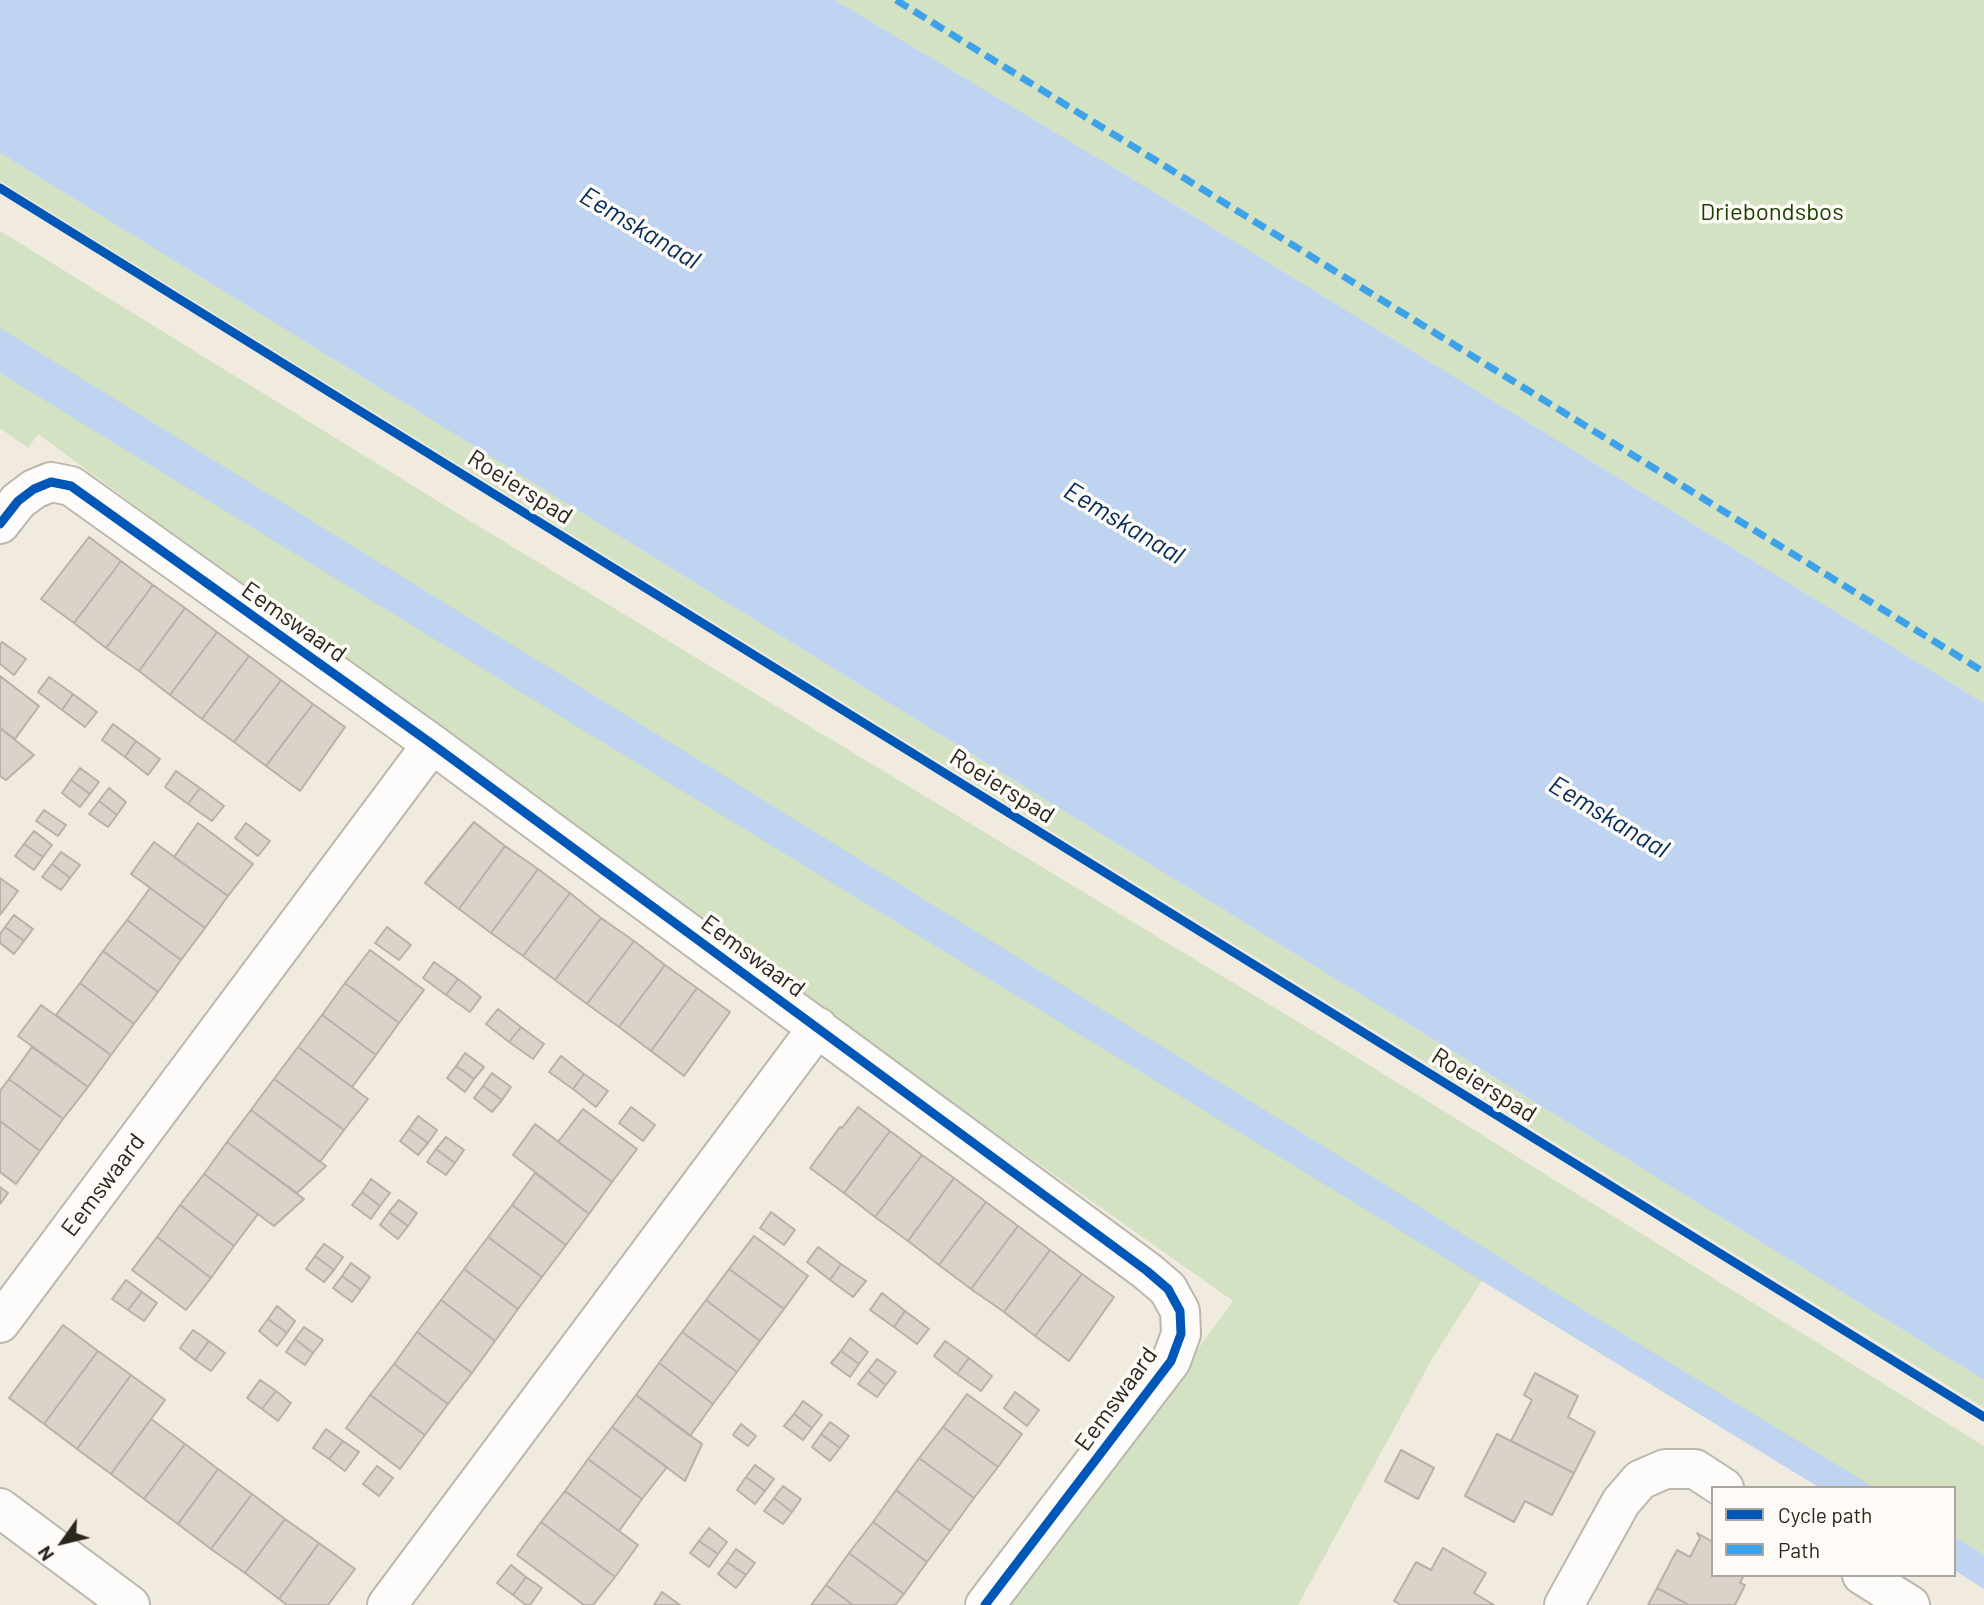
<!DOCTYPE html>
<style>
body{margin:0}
#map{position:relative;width:1984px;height:1605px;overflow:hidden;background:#f1eade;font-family:Barlow,sans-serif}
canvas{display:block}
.legend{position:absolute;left:1711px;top:1486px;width:245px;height:91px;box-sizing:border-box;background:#fefbf7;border:2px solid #aaa6a0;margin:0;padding:9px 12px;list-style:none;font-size:21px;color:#2b261e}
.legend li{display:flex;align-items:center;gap:14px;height:35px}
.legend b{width:35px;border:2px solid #aaa6a0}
.north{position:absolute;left:28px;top:1507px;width:70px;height:70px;-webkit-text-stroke:5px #fefbf7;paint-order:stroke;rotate:236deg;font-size:19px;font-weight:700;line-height:28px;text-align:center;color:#2b261e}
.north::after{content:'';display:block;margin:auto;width:24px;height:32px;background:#2b261e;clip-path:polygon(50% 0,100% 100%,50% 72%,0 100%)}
</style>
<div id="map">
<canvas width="1984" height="1605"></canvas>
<ul class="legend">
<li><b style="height:9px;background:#0057b8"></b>Cycle path</li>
<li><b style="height:9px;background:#3ea2ea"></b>Path</li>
</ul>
<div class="north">N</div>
</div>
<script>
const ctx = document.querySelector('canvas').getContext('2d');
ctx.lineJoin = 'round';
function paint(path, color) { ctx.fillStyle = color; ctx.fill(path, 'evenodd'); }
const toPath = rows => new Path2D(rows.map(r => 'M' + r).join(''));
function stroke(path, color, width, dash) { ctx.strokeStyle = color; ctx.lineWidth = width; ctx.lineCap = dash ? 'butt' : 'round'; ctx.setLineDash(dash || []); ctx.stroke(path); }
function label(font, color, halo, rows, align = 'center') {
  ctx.font = font + ' Barlow,sans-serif'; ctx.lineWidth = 7; ctx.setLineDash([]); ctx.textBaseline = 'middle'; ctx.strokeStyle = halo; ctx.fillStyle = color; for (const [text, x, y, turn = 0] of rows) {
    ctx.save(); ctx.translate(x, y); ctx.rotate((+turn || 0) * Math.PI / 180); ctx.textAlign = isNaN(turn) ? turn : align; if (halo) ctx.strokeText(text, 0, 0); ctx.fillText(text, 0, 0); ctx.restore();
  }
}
paint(toPath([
 [835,0,1984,0,1984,703,1151,190],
 [0,153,1984,1380,1984,1408,0,181],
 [0,231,470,521,1361,1060,1984,1446,1984,1561,1954,1543,1954,1488,1865,1488,1497,1257,1432,1359,1298,1605,1011,1605,1233,1301,777,979,38,434,28,448,0,428]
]), '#d3e2c2');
paint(toPath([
 [0,0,835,0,1151,190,1984,703,1984,1380,0,153],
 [0,328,1378,1180,1551,1290,1875,1488,1820,1488,0,373],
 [1954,1536,1984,1555,1984,1589,1954,1570]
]), '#bfd4f0');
const building = toPath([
 [89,537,121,561,74,623,41,599,89,537],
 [121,561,153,585,106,648,74,623,121,561],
 [153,585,185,608,139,671,106,648,153,585],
 [185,608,217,632,170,695,139,671,185,608],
 [217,632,249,656,202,719,170,695,217,632],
 [2,642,26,659,14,675,0,664,0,645,2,642],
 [249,656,281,680,234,742,202,719,249,656],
 [0,676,39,706,15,739,0,728,0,676],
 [49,677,73,694,62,710,38,692,49,677],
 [281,680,313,704,266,766,234,742,281,680],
 [73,694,97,712,85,727,62,710,73,694],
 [313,704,345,727,300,791,266,766,313,704],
 [113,724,136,741,125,757,102,740,113,724],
 [0,728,34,755,6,780,0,776,0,728],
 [136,741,160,759,148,775,125,757,136,741],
 [80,768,99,782,90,794,71,780,80,768],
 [176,771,200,788,188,804,165,787,176,771],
 [71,780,90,794,80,807,62,793,71,780],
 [109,788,126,802,117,815,99,801,109,788],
 [200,788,224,806,212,821,188,804,200,788],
 [99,801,117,815,108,827,89,814,99,801],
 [44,810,66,825,58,836,36,821,44,810],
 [474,822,505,846,459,909,425,883,474,822],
 [198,823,253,864,228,896,174,857,198,823],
 [246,823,270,841,258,856,235,838,246,823],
 [34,831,52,845,43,857,24,844,34,831],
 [154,842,228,896,205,928,131,874,154,842],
 [24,844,43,857,34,870,15,856,24,844],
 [505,846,538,869,491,933,459,909,505,846],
 [61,852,80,865,70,878,52,864,61,852],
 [52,864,70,878,61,890,42,877,52,864],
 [538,869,570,893,523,956,491,933,538,869],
 [0,878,18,891,0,915,0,878],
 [150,888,205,928,181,960,127,920,150,888],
 [570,893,601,918,555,980,523,956,570,893],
 [14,915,33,929,24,941,5,927,14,915],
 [601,918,634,941,587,1004,555,980,601,918],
 [127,920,181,960,158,992,103,951,127,920],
 [5,927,24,941,14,954,0,943,0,934,5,927],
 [387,927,411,945,399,960,375,943,387,927],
 [634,941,665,965,619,1027,587,1004,634,941],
 [370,950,424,990,399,1023,345,983,370,950],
 [103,951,158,992,134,1024,80,983,103,951],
 [434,962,458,979,446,995,423,978,434,962],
 [665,965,697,988,651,1051,619,1027,665,965],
 [458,979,481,997,470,1012,446,995,458,979],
 [80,983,134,1024,111,1055,56,1015,80,983],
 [345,983,399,1023,376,1055,322,1015,345,983],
 [697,988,730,1012,684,1076,651,1051,697,988],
 [41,1005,111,1055,88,1087,18,1036,41,1005],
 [498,1009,521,1027,509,1042,486,1024,498,1009],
 [322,1015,376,1055,352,1087,298,1047,322,1015],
 [521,1027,544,1044,533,1059,509,1042,521,1027],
 [32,1047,88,1087,63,1119,9,1079,32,1047],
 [298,1047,368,1099,344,1130,274,1079,298,1047],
 [465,1053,484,1067,474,1079,456,1066,465,1053],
 [561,1056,584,1074,573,1089,549,1072,561,1056],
 [456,1066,474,1079,465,1092,447,1078,456,1066],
 [492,1073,511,1087,502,1100,483,1086,492,1073],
 [584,1074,608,1091,596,1107,573,1089,584,1074],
 [9,1079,63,1119,40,1151,0,1121,0,1091,9,1079],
 [274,1079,344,1130,320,1162,251,1110,274,1079],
 [483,1086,502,1100,492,1112,474,1098,483,1086],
 [631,1107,655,1125,643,1141,619,1123,631,1107],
 [858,1107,890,1131,844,1193,810,1168,840,1127,842,1128,858,1107],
 [583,1109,637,1149,612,1182,558,1142,583,1109],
 [251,1110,326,1166,297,1193,227,1142,251,1110],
 [418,1116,437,1130,428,1143,409,1129,418,1116],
 [0,1121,40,1151,16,1184,0,1172,0,1121],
 [535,1124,612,1182,589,1214,513,1155,535,1124],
 [409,1129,428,1143,418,1155,400,1141,409,1129],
 [890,1131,922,1155,875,1217,844,1193,890,1131],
 [446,1137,464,1150,455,1163,436,1149,446,1137],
 [227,1142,304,1199,274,1226,204,1174,227,1142],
 [436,1149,455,1163,446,1175,427,1162,436,1149],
 [922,1155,954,1178,908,1241,875,1217,922,1155],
 [535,1173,589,1214,566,1245,512,1205,535,1173],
 [204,1174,258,1214,234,1246,180,1205,204,1174],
 [954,1178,986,1202,939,1265,908,1241,954,1178],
 [371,1179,390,1193,380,1206,362,1192,371,1179],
 [0,1187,8,1193,0,1204,0,1187],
 [362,1192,380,1206,371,1219,352,1205,362,1192],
 [399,1200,417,1213,408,1226,389,1212,399,1200],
 [986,1202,1018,1226,971,1289,939,1265,986,1202],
 [180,1205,234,1246,211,1278,157,1237,180,1205],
 [512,1205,566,1245,542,1277,488,1237,512,1205],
 [389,1212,408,1226,398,1239,380,1225,389,1212],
 [771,1212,795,1230,784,1245,760,1228,771,1212],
 [1018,1226,1050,1250,1004,1312,971,1289,1018,1226],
 [754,1236,808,1276,784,1309,729,1269,754,1236],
 [157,1237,211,1278,186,1310,132,1270,157,1237],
 [488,1237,542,1277,518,1309,464,1269,488,1237],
 [324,1244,343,1257,334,1270,315,1256,324,1244],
 [818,1247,841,1264,830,1280,807,1262,818,1247],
 [1050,1250,1082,1274,1035,1336,1004,1312,1050,1250],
 [315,1256,334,1270,324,1282,306,1269,315,1256],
 [351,1263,370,1277,361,1290,342,1276,351,1263],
 [841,1264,866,1281,853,1297,830,1280,841,1264],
 [464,1269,518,1309,495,1341,441,1300,464,1269],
 [729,1269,784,1309,760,1341,706,1300,729,1269],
 [1082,1274,1114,1297,1069,1361,1035,1336,1082,1274],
 [342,1276,361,1290,352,1302,333,1288,342,1276],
 [126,1280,142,1292,128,1310,112,1299,126,1280],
 [142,1292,157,1303,144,1321,128,1310,142,1292],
 [882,1293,905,1311,894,1327,870,1310,882,1293],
 [441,1300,495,1341,472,1373,417,1332,441,1300],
 [706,1300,760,1341,737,1372,682,1332,706,1300],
 [277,1306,295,1321,287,1333,268,1319,277,1306],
 [905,1311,929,1329,917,1344,894,1327,905,1311],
 [268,1319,287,1333,277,1346,259,1331,268,1319],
 [63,1325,98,1351,44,1424,9,1398,63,1325],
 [304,1327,323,1340,313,1353,295,1339,304,1327],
 [193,1330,209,1341,195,1360,180,1348,193,1330],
 [417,1332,472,1373,448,1404,394,1364,417,1332],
 [682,1332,737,1372,713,1404,659,1363,682,1332],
 [850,1338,868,1352,859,1364,841,1351,850,1338],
 [295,1339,313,1353,305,1365,286,1352,295,1339],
 [209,1341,225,1353,211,1371,195,1360,209,1341],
 [945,1341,969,1358,957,1374,934,1356,945,1341],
 [98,1351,131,1375,77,1449,44,1424,98,1351],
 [841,1351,859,1364,850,1377,831,1363,841,1351],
 [969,1358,992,1376,981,1391,957,1374,969,1358],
 [877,1359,896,1372,886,1385,868,1371,877,1359],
 [659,1363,713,1404,690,1436,636,1395,659,1363],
 [394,1364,448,1404,425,1435,370,1395,394,1364],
 [868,1371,886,1385,877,1397,858,1384,868,1371],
 [1535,1373,1578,1396,1568,1417,1595,1432,1574,1473,1511,1441,1532,1400,1524,1395,1535,1373],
 [131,1375,165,1400,111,1474,77,1449,131,1375],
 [260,1380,276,1391,262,1409,247,1398,260,1380],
 [276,1391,291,1403,278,1421,262,1409,276,1391],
 [1015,1392,1039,1410,1027,1426,1004,1408,1015,1392],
 [967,1394,1022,1434,998,1467,943,1427,967,1394],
 [370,1395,425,1435,400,1469,346,1428,370,1395],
 [636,1395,702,1444,685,1481,612,1427,636,1395],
 [803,1401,822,1415,812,1428,794,1414,803,1401],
 [794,1414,812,1428,803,1440,784,1426,794,1414],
 [151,1419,185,1444,144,1499,111,1474,151,1419],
 [830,1422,849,1436,840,1448,821,1434,830,1422],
 [741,1424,756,1436,748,1446,733,1435,741,1424],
 [612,1427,667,1467,642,1499,588,1459,612,1427],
 [943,1427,998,1467,974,1498,919,1458,943,1427],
 [326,1429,343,1441,329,1459,313,1448,326,1429],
 [821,1434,840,1448,830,1461,812,1447,821,1434],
 [1497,1434,1574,1473,1552,1515,1525,1501,1514,1522,1465,1496,1497,1434],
 [343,1441,359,1452,345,1471,329,1459,343,1441],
 [185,1444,218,1469,178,1524,144,1499,185,1444],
 [1401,1450,1434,1468,1418,1499,1385,1481,1401,1450],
 [919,1458,974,1498,950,1531,896,1490,919,1458],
 [588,1459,642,1499,619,1531,565,1491,588,1459],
 [755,1465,774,1479,765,1491,746,1477,755,1465],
 [377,1466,393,1478,379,1496,363,1484,377,1466],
 [218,1469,252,1494,211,1549,178,1524,218,1469],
 [746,1477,765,1491,755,1504,737,1490,746,1477],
 [783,1486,801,1499,792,1512,774,1498,783,1486],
 [896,1490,950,1531,927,1562,873,1522,896,1490],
 [565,1491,638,1545,615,1577,541,1522,565,1491],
 [252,1494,285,1519,245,1573,211,1549,252,1494],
 [774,1498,792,1512,783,1524,764,1511,774,1498],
 [285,1519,319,1543,279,1599,245,1573,285,1519],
 [541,1522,615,1577,593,1605,584,1605,517,1555,541,1522],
 [873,1522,927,1562,904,1594,849,1553,873,1522],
 [709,1528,727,1542,718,1554,699,1541,709,1528],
 [1697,1533,1713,1542,1713,1575,1744,1575,1740,1583,1745,1585,1735,1605,1689,1605,1657,1588,1677,1550,1690,1557,1700,1538,1697,1533],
 [699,1541,718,1554,709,1567,690,1553,699,1541],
 [319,1543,355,1569,328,1605,287,1605,279,1599,319,1543],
 [1443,1548,1486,1573,1474,1593,1494,1605,1401,1605,1394,1601,1416,1562,1431,1570,1443,1548],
 [736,1549,755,1563,746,1575,727,1562,736,1549],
 [849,1553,904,1594,895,1605,853,1605,826,1585,849,1553],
 [727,1562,746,1575,736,1588,718,1574,727,1562],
 [511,1565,526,1577,513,1595,497,1583,511,1565],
 [526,1577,542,1588,530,1605,526,1605,513,1595,526,1577],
 [826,1585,853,1605,811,1605,826,1585],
 [1657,1588,1689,1605,1648,1605,1657,1588],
 [662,1592,680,1605,654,1605,662,1592]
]);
paint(building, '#d9d3ca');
stroke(building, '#b7b1a9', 2);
const minor = toPath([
 [0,524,18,501,34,489,51,482,71,486,432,744,1147,1271,1168,1289,1180,1311,1181,1334,1171,1361,985,1605],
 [0,1323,432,744],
 [0,1508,130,1605],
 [1862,1575,1910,1605],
 [387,1605,818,1027],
 [1564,1605,1621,1502,1640,1480,1665,1469,1695,1469,1724,1488]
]);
stroke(minor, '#bcb7ae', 42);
stroke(minor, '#fdfcfa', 38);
stroke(toPath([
 [896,0,1984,672]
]), '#3ea2ea', 7, [14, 7]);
stroke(toPath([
 [0,188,1984,1417],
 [0,524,18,501,34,489,51,482,71,486,432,744,1147,1271,1168,1289,1180,1311,1181,1334,1171,1361,985,1605]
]), '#0057b8', 9);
label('24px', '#1a3e00', '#fefbf7', [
 ["Driebondsbos",1772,212]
]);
label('24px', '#2b261e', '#fefbf7', [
 ["Roeierspad",520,487,32],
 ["Eemswaard",294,622,35],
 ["Roeierspad",1002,786,32],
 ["Eemswaard",753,956,36],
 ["Roeierspad",1484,1085,32],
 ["Eemswaard",103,1185,-53],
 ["Eemswaard",1116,1399,-54]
]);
label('italic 26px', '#012c5b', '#fefbf7', [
 ["Eemskanaal",640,228,31],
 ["Eemskanaal",1124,523,31],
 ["Eemskanaal",1609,817,31]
]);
</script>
